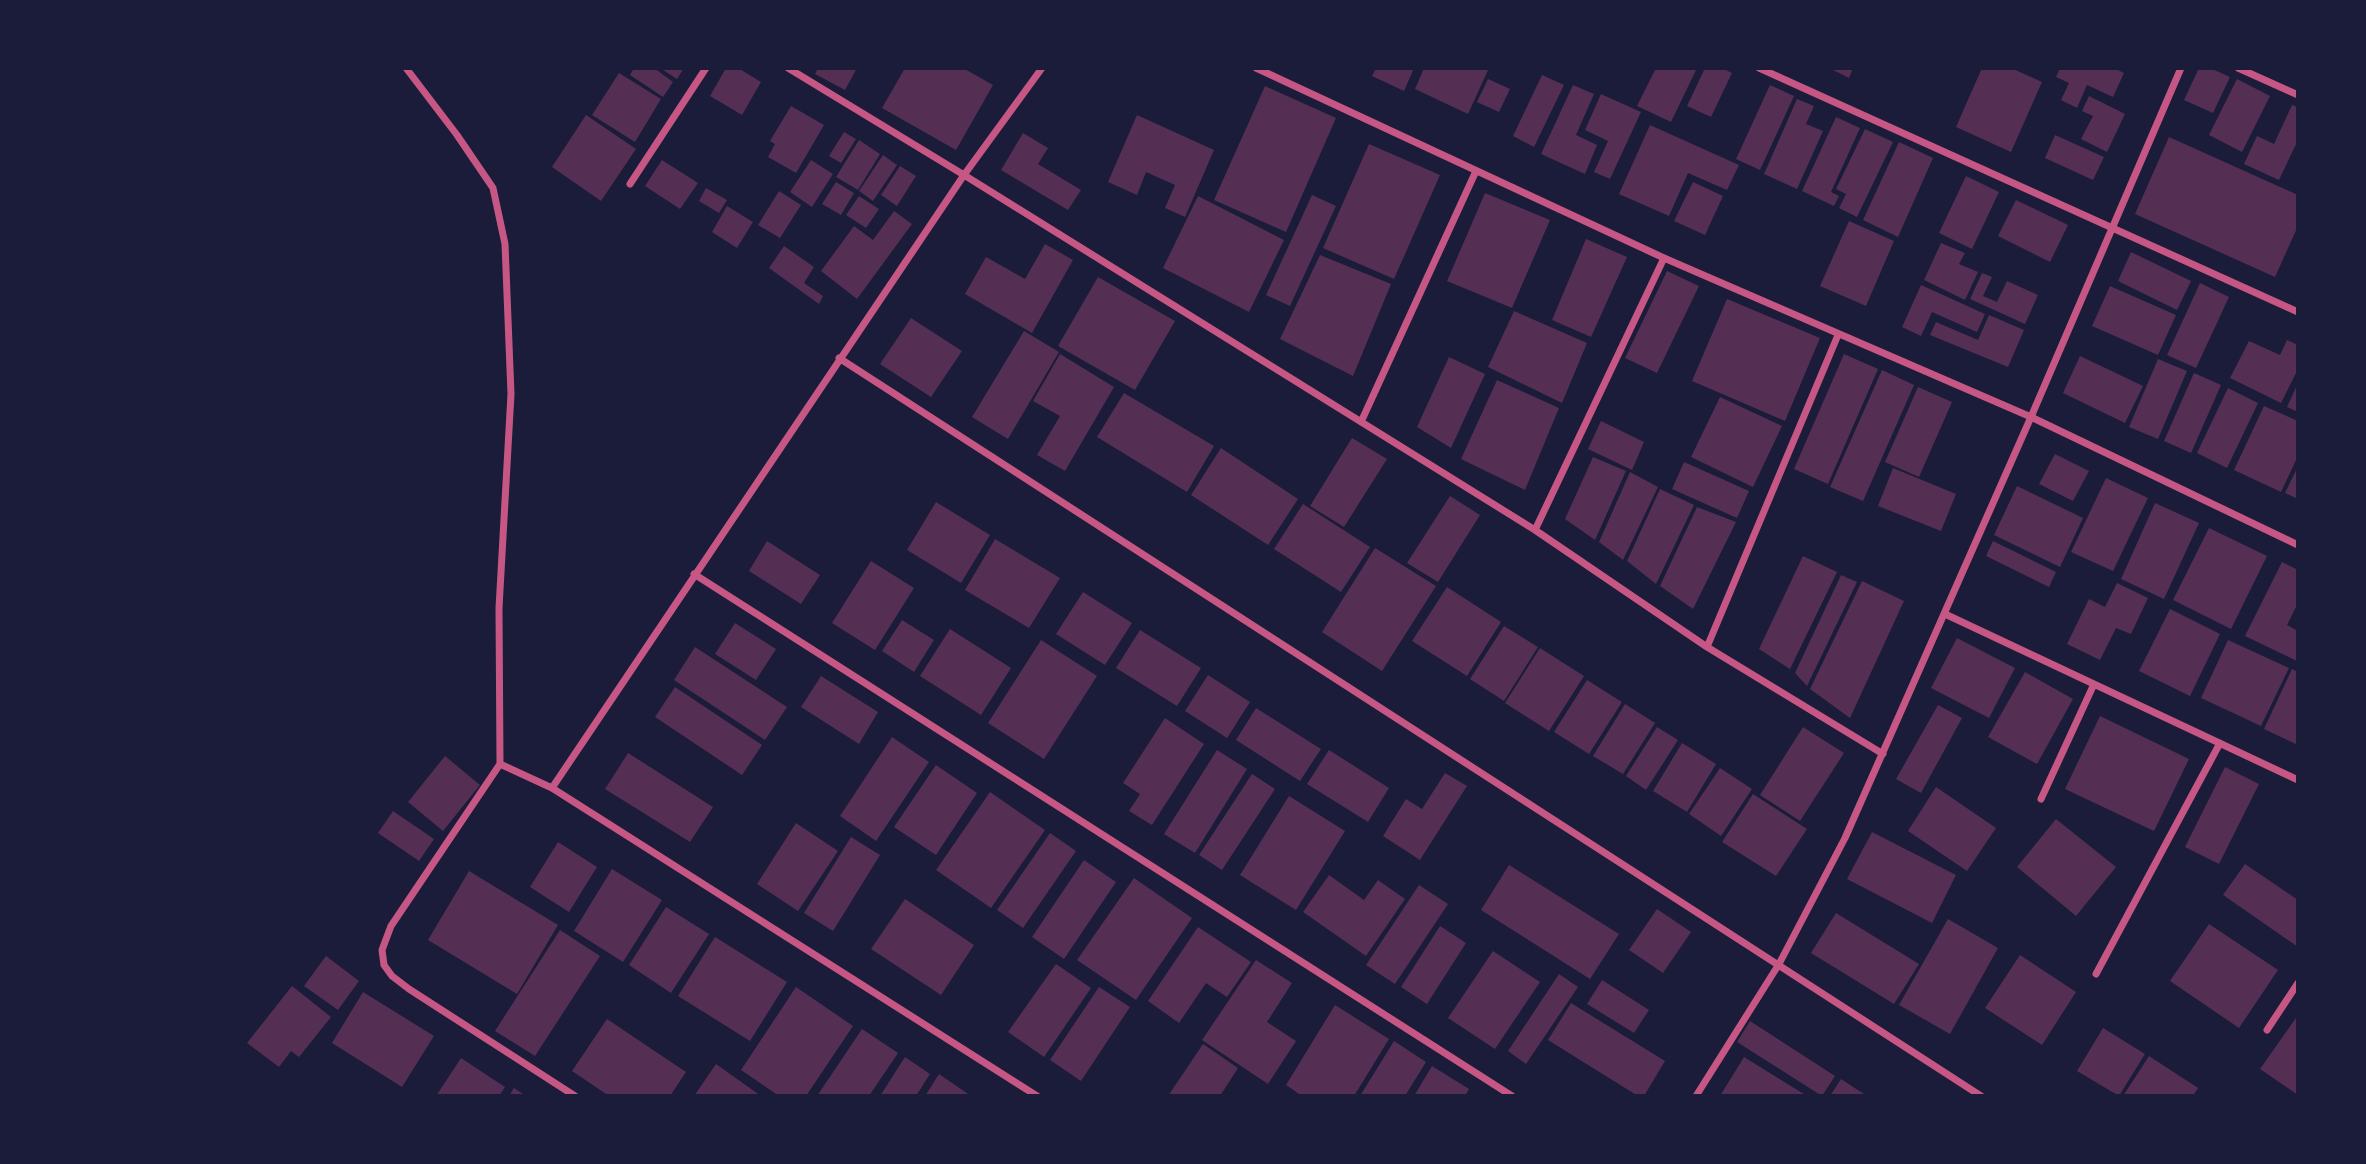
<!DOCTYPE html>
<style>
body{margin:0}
#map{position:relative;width:2366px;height:1164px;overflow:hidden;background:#1b1b3a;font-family:"Space Grotesk",sans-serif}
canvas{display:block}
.frame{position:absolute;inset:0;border:70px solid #1b1b3a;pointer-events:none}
</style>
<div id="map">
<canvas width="2366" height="1164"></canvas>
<div class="frame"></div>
</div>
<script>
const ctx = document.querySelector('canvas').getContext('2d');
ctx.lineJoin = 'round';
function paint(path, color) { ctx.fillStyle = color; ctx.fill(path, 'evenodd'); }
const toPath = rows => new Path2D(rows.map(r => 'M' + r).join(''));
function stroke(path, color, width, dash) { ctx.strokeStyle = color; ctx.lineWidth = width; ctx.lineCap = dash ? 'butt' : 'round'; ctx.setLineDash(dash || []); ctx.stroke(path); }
paint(toPath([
 [634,68,654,68,673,82,663,97,630,75],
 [660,68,684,68,677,79],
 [726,68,738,68,761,82,742,115,710,96],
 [818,68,857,68,845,90,815,74],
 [905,68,963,68,993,85,956,150,882,108],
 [1376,68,1414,68,1404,91,1372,76],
 [1424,68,1489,68,1468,114,1415,89],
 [1656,68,1697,68,1671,122,1637,106],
 [1705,68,1722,68,1732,73,1711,117,1687,106],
 [1829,68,1853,68,1849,78],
 [1982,68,2011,68,2042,82,2011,152,1956,127],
 [2060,68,2114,68,2124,73,2113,97,2087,85,2077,108,2061,100,2069,83,2056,77],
 [2199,68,2210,68,2230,77,2213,113,2184,100],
 [619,73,661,99,635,142,592,115],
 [1542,75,1564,85,1534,147,1513,136],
 [1488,79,1510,89,1499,112,1477,102],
 [2237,79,2270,96,2242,152,2209,135],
 [1573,85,1594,94,1576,135,1597,145,1585,174,1541,154],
 [1770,85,1794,96,1760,170,1736,159],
 [1265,86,1336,118,1286,232,1214,200],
 [1601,94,1641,112,1610,179,1594,172,1608,141,1585,130],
 [2089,96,2125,114,2107,152,2081,139,2093,116,2082,111],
 [1797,99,1814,106,1806,124,1823,131,1797,189,1764,174],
 [2292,105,2298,107,2298,140,2279,180,2244,164,2257,136,2274,144],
 [791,106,824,125,796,173,768,157,775,144,770,141],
 [586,115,636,149,601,201,552,167],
 [1137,115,1214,150,1185,217,1165,208,1175,185,1146,172,1137,195,1108,182],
 [1836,117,1860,128,1831,192,1839,196,1834,206,1802,191],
 [1650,125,1739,165,1727,190,1688,173,1669,216,1619,194],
 [1865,129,1893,142,1857,217,1839,208,1846,194,1836,189],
 [844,132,856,139,841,163,829,156],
 [1023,133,1048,148,1038,164,1081,190,1068,210,1001,170],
 [2055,135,2104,157,2093,180,2045,158],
 [2169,137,2298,195,2298,226,2275,277,2135,214],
 [859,140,880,154,858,190,836,177],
 [1899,142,1933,158,1898,237,1863,220],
 [1369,144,1440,175,1394,279,1323,248],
 [883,155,897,165,873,201,859,191],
 [662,160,698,183,680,209,645,186],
 [811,160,833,174,812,207,790,192],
 [900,166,916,176,897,206,881,195],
 [1966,176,1999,192,1972,249,1939,233],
 [836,182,854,193,841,215,822,204],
 [1693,182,1723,196,1705,235,1674,221],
 [706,188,727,200,719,213,699,201],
 [779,191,801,205,780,238,758,225],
 [1485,193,1550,220,1512,308,1447,281],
 [1312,195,1336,206,1290,306,1266,295],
 [859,196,879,209,866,228,846,215],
 [1198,196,1284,240,1249,312,1163,268],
 [2016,200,2068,225,2050,262,1998,236],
 [727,206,753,222,737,248,712,232],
 [894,211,912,224,857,299,821,271,854,226,873,240],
 [1849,221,1894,241,1866,306,1820,286],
 [1586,239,1627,257,1591,337,1552,320],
 [1941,243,1965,253,1959,264,1978,272,1965,300,1924,280],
 [1045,244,1073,260,1032,333,965,294,986,257,1025,279],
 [784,246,814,267,804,283,823,296,819,304,769,268],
 [2131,252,2191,281,2177,310,2118,281],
 [1320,255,1391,284,1353,376,1280,339],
 [1667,271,1699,286,1657,373,1625,358],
 [1982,273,1992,277,1983,296,1997,302,2007,281,2038,295,2025,324,1970,299],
 [1098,277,1175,321,1135,390,1058,346],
 [2200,283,2229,297,2196,368,2167,355],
 [1921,285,1985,314,1977,332,1932,312,1921,336,1902,327],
 [2110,286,2176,315,2158,355,2092,326],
 [1727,299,1820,338,1785,421,1692,381],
 [1514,311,1587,343,1562,403,1488,367],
 [1989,315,2024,330,2008,367,1930,335,1936,322,1978,340],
 [911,318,962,351,931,397,880,364],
 [1024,331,1059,352,1008,439,972,417],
 [2287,340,2298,345,2298,369,2281,403,2230,378,2249,341,2280,355],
 [1060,354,1114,387,1065,471,1037,455,1060,416,1033,401],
 [1844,354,1878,369,1828,484,1794,469],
 [2080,356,2143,386,2125,423,2063,393],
 [1449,357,1485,374,1451,448,1417,427],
 [2158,359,2187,371,2158,439,2129,427],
 [1882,370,1914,385,1863,501,1830,487],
 [2194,373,2221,385,2191,453,2164,441],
 [1497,380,1559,408,1525,490,1461,459],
 [2298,383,2298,412,2287,407],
 [1918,387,1952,402,1919,477,1885,462],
 [2228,388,2258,403,2227,468,2197,453],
 [1124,393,1214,446,1187,492,1097,437],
 [1720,397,1782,426,1753,487,1691,457],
 [2264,406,2298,421,2298,456,2281,492,2234,470],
 [1601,421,1644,442,1632,470,1588,449],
 [1352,438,1387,459,1344,527,1310,506],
 [1221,448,1298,499,1268,545,1191,495],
 [2055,454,2089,471,2073,501,2039,484],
 [1593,457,1626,471,1595,540,1565,519],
 [1684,462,1749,491,1737,518,1672,489],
 [2298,466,2298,499,2285,493],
 [1893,468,1956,494,1941,531,1878,506],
 [1630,472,1658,487,1623,560,1599,542],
 [2106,478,2148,498,2113,571,2071,552],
 [2017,486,2083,518,2060,567,1994,535],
 [1660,489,1694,505,1656,584,1627,561],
 [1450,496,1480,515,1438,582,1407,563],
 [936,502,990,535,961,583,907,550],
 [2155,503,2199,523,2164,599,2121,579],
 [1303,504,1370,547,1341,592,1274,549],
 [1697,507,1736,522,1693,609,1660,586],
 [2209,528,2267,556,2231,629,2173,600],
 [995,539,1060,578,1029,628,965,590],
 [767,541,820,575,801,604,749,571],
 [1993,541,2056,572,2049,587,1986,556],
 [1375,548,1436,586,1382,671,1322,632],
 [1803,556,1837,572,1790,669,1759,649],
 [871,561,914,588,875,650,832,623],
 [2282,562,2298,570,2298,603,2287,625,2298,631,2297,661,2245,636],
 [1841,575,1857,582,1807,686,1795,673],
 [1862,581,1904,601,1850,718,1810,689],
 [2117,583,2148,598,2131,634,2116,628,2100,660,2067,644,2089,599,2105,607],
 [1447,587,1501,622,1467,676,1412,641],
 [1083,592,1132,623,1105,665,1056,634],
 [2170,609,2220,634,2190,696,2139,671],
 [902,620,934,640,914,672,882,651],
 [735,623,776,649,756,680,715,654],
 [1504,626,1538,647,1504,701,1470,679],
 [950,629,1011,668,981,715,920,676],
 [1140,630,1201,668,1177,706,1116,668],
 [1957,638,2015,668,1989,718,1931,688],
 [1041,640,1097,676,1044,759,988,723],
 [2228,640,2289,668,2261,726,2201,698],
 [695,647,787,707,765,740,674,680],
 [1540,648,1584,676,1549,731,1505,703],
 [2292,669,2298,672,2298,745,2264,729],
 [2025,672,2073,699,2037,764,1988,737],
 [1208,675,1250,702,1227,738,1185,711],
 [821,676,878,712,859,744,801,707],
 [1587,680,1622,702,1589,754,1554,732],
 [675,687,762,745,742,775,655,717],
 [1625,704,1655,723,1623,774,1593,756],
 [1938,705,1962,718,1921,793,1896,779],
 [1256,708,1321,749,1300,781,1236,740],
 [2100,716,2189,759,2154,831,2065,789],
 [1165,718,1204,744,1152,825,1129,811,1140,794,1123,783],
 [1657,727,1678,740,1646,790,1626,776],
 [1803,727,1844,753,1800,821,1760,795],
 [892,737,929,762,876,841,840,816],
 [1682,743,1716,764,1687,812,1653,791],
 [1217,750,1247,769,1195,853,1164,834],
 [1329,750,1389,788,1368,822,1307,784],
 [628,753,713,807,690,842,605,789],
 [445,756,480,785,443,831,408,802],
 [936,765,977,793,936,855,894,827],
 [2225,767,2259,784,2219,864,2185,847],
 [1720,768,1752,789,1721,836,1689,814],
 [1445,773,1467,786,1420,860,1383,836,1406,799,1422,809],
 [1252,774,1275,789,1222,870,1199,855],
 [1936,787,1996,828,1967,871,1908,831],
 [990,792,1045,830,991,908,936,870],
 [1753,794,1807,829,1776,876,1722,842],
 [1289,796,1345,831,1296,910,1240,875],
 [393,811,434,839,419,861,378,833],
 [2056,819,2116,867,2076,916,2017,867],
 [796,823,838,851,798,911,757,884],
 [1872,832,1956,875,1932,923,1847,879],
 [1050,833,1076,851,1023,928,997,910],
 [851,837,880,855,833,931,804,913],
 [558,842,597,867,569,912,530,887],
 [1084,860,1116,882,1064,959,1032,937],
 [2245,864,2298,900,2298,947,2223,895],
 [1509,865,1619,934,1590,979,1481,910],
 [612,869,662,900,623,962,574,931],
 [469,871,558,925,517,994,428,940],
 [1329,875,1364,900,1378,880,1405,899,1366,956,1303,912],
 [1134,878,1192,918,1136,1000,1077,960],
 [1419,885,1448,904,1395,984,1366,965],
 [905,899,974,945,941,995,871,949],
 [666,907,709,934,671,993,629,965],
 [1657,909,1691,932,1663,973,1629,950],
 [1836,913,1919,964,1894,1004,1811,953],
 [1948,919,1998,948,1950,1034,1899,1005],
 [2209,924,2278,970,2239,1028,2170,981],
 [1440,926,1466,943,1427,1004,1401,987],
 [1198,927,1251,962,1227,997,1206,983,1179,1023,1148,1001],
 [560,930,600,956,535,1056,495,1031],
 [715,937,787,982,750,1041,678,996],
 [1493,951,1540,982,1495,1049,1448,1018],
 [2020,955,2076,992,2042,1045,1985,1008],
 [326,956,359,981,338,1010,304,986],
 [1256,960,1292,983,1267,1022,1296,1041,1268,1084,1202,1040],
 [1056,964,1091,988,1044,1057,1008,1032],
 [1559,974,1578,987,1526,1064,1508,1051],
 [1602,980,1649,1010,1634,1033,1587,1004],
 [292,986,331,1017,299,1057,291,1051,279,1067,247,1043],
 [796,987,853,1026,806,1096,779,1096,741,1070],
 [1099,987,1130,1007,1081,1081,1050,1060],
 [363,992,434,1036,402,1087,332,1043],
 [1571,1003,1665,1061,1644,1096,1638,1096,1548,1040],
 [1335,1005,1389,1039,1354,1096,1302,1096,1286,1085],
 [2298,1015,2298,1095,2260,1069],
 [607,1019,686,1072,670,1096,609,1096,572,1071],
 [1750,1021,1835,1076,1822,1096,1737,1042],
 [2103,1028,2145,1054,2119,1096,2077,1071],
 [862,1029,898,1053,869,1096,817,1096],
 [1394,1041,1426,1062,1405,1096,1360,1096],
 [1203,1044,1238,1068,1220,1096,1168,1096],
 [2149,1056,2198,1088,2193,1096,2123,1096],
 [905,1057,930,1074,916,1096,880,1096],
 [1744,1057,1807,1096,1720,1096],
 [461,1058,505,1087,499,1096,436,1096],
 [716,1064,761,1096,694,1096],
 [1432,1066,1469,1089,1465,1096,1414,1096],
 [939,1074,971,1096,925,1096],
 [1841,1079,1867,1096,1830,1096],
 [514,1088,526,1096,509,1096]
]), '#542f53');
stroke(toPath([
 [406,68,457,135,493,188,505,244,511,394,499,608,500,764],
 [788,68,964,175,1535,530,1707,647,1883,754],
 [1256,68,1664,258,2031,417,2298,545],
 [1759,68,2298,312],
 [2238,68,2298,95],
 [630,184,706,68],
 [839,358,1981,1096],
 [1361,422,1476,171],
 [1535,530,1664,258],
 [694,574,1512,1096],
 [1945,614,2298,780],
 [1707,647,1838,335],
 [500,764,552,788,1037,1096],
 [500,764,391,926,382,950,384,965,392,976,409,989,575,1096],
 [552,788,964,175,1042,68],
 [2041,799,2094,684],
 [2096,974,2220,743],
 [2267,1030,2298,983],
 [1696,1096,1779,964,1845,838,2031,417,2181,68]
]), '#c65784', 7);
</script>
